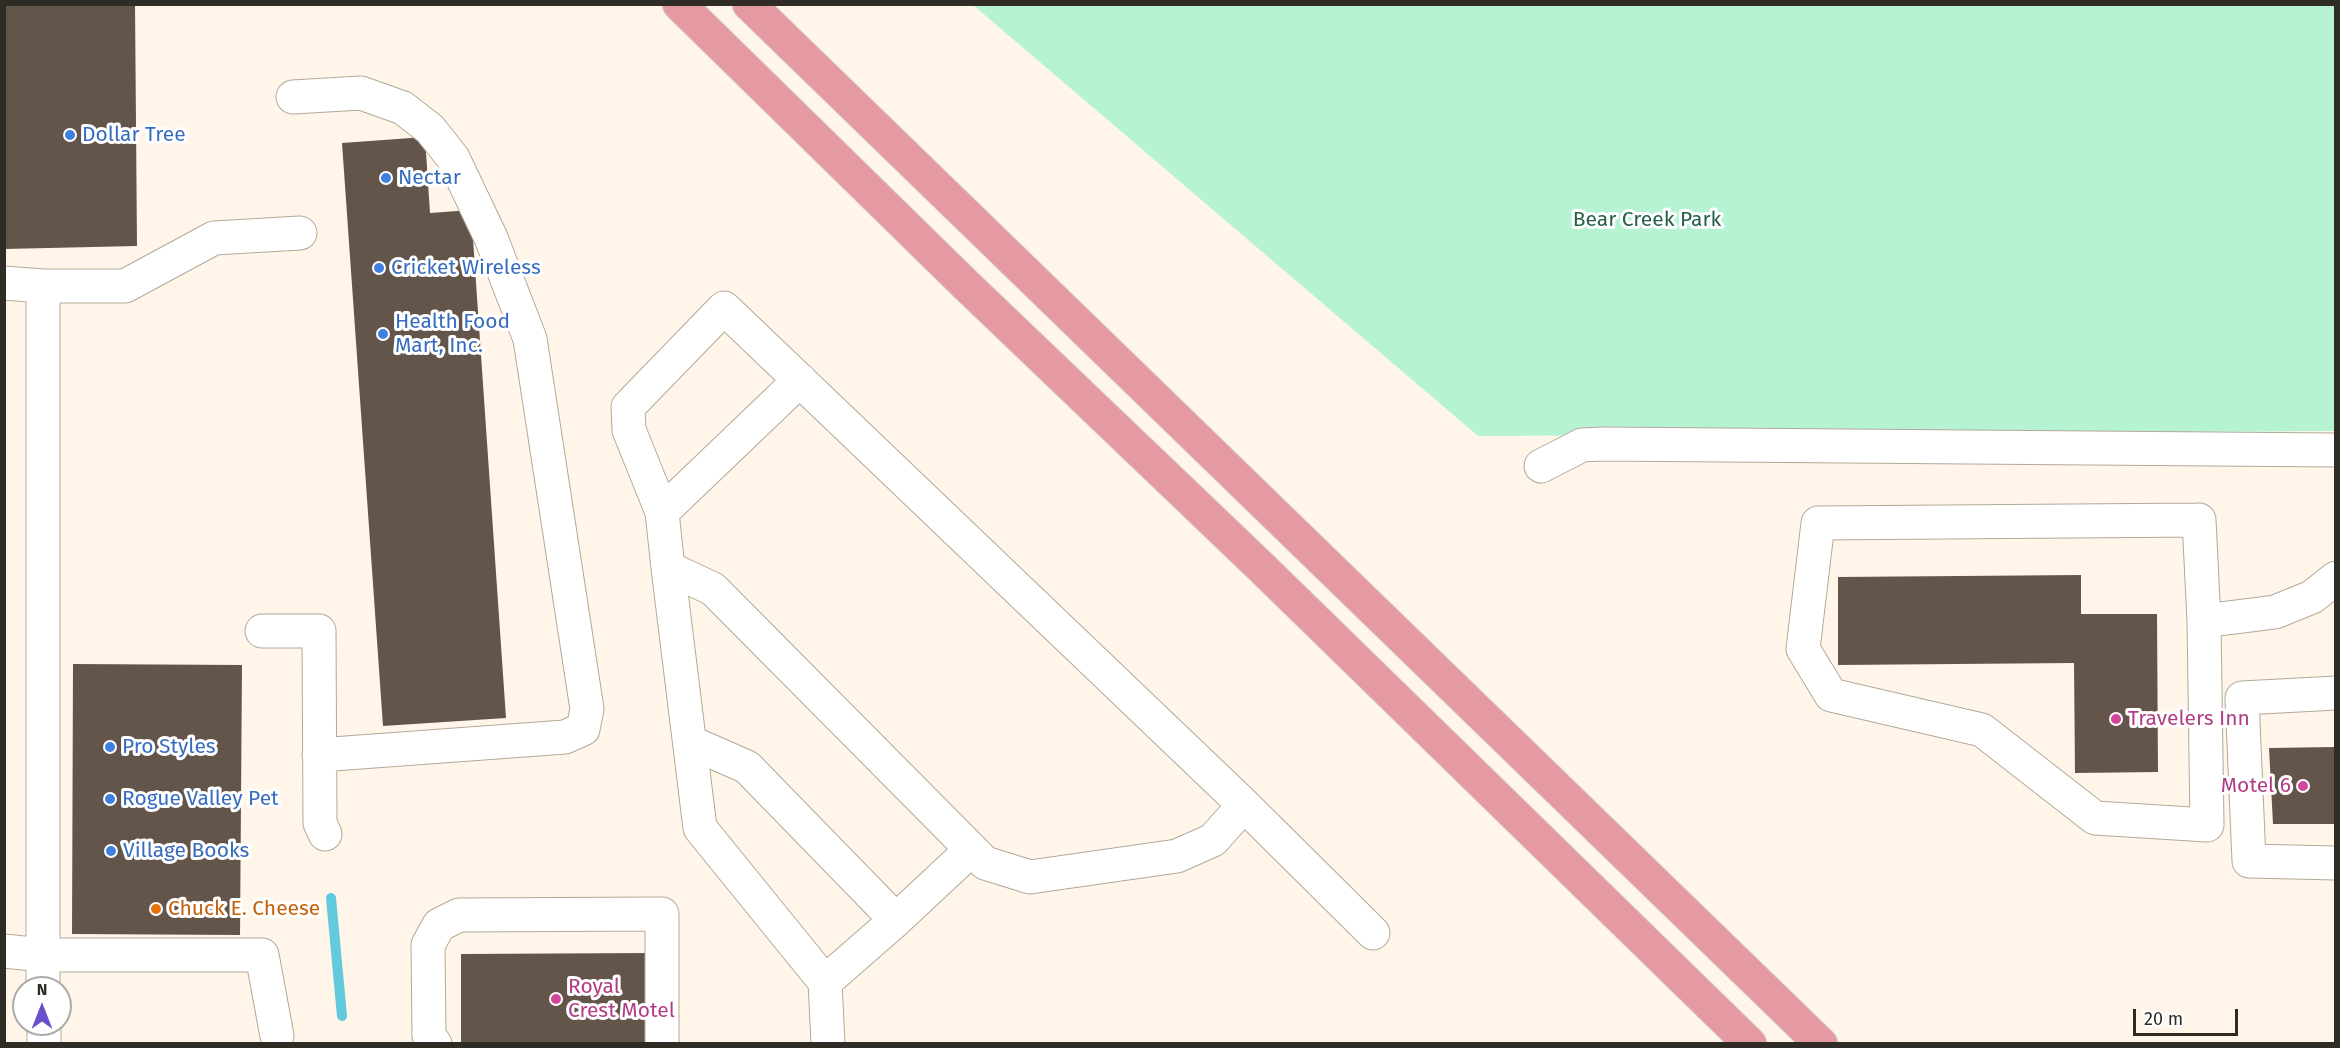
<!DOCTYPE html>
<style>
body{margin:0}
#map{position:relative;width:2340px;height:1048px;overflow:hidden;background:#fff5e8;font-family:"Fira Sans",sans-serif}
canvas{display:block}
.frame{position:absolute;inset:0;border:6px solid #2f2b25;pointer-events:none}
.north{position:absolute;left:12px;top:976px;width:60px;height:60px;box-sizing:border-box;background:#fff;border:2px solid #acaaa8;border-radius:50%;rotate:0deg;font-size:16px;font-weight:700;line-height:24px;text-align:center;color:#2f2b25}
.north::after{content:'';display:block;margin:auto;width:21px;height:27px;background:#6a51cb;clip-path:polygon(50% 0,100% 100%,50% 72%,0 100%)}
.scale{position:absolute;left:2133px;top:1009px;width:105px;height:27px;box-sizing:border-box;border:3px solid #2f2b25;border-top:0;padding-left:8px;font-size:18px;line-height:21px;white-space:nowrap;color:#2f2b25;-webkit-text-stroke:4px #fff;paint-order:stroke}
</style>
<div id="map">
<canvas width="2340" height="1048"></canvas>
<div class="frame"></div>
<div class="north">N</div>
<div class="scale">20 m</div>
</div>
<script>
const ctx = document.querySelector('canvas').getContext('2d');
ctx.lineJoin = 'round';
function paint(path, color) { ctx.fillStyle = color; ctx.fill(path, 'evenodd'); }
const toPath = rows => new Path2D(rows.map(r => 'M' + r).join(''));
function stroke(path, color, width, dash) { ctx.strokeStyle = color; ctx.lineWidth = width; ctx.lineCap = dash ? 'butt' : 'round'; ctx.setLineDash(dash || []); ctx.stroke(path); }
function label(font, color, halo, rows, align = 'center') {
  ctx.font = font + ' "Fira Sans",sans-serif'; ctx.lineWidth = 6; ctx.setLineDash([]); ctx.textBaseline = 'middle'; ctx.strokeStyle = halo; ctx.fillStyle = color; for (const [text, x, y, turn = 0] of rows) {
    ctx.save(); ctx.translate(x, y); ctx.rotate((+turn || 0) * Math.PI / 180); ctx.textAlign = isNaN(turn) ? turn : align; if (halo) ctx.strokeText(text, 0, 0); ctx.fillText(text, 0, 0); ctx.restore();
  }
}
paint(toPath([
 [973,5,2335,5,2335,431,1478,436]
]), '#b6f3d3');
stroke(toPath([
 [331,898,342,1016]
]), '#63cade', 10);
paint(toPath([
 [4,4,135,4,137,246,4,249],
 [425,137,430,213,471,210,506,718,383,726,342,143],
 [2081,575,2081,614,2157,614,2158,772,2075,773,2074,663,1838,665,1838,577],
 [73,664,242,665,240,935,72,934],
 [2336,747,2336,824,2273,824,2269,748],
 [650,953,650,1044,461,1044,461,954]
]), '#64554b');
const minor = toPath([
 [293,97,361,93,403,108,430,129,453,158,491,238,530,339,587,709,583,729,565,737,319,755],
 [4,283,43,286,43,955,262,955,277,1036],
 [43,286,125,286,214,238,300,233],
 [1541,466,1582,445,1602,444,2336,450],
 [662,512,800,380],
 [2199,520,2204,621,2207,825,2095,818,1982,730,1831,695,1803,649,1818,523,2199,520],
 [668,568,713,589,985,863,1030,877,1177,856,1213,840,1244,805,724,308,628,407,629,430,662,512,668,568,700,828,825,982,828,1044],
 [2204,621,2275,612,2312,597,2336,578],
 [262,631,319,631,320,823,325,834],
 [2336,693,2242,698,2249,861,2336,863],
 [690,742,747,767,896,920,971,850],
 [1244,805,1373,933],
 [4,951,43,955,43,988],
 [825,982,896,920],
 [44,1024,44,1044],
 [435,1044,429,1036,428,945,439,925,459,915,662,914,662,1044]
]);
const highway = toPath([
 [679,4,966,285,1261,567,1750,1044],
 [749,4,1821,1044]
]);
stroke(minor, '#b3a999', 35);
stroke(highway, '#dad9d8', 35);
stroke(minor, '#fff', 33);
stroke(highway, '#e59aa1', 33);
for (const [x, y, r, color] of [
 [70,135,6,"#3f7fe0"],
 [386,178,6,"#3f7fe0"],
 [379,268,6,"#3f7fe0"],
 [383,334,6,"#3f7fe0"],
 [2116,719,6,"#d1479c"],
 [110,747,6,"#3f7fe0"],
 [2303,786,6,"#d1479c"],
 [110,799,6,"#3f7fe0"],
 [111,851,6,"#3f7fe0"],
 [156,909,6,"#e8710a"],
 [556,999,6,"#d1479c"]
]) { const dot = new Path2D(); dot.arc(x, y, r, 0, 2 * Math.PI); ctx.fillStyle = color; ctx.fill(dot); stroke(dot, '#fff', 2); }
label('21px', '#366cbe', '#fff', [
 ["Dollar Tree",82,135],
 ["Nectar",398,178],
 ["Cricket Wireless",391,268],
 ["Health Food",395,322],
 ["Mart, Inc.",395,346],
 ["Pro Styles",122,747],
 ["Rogue Valley Pet",122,799],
 ["Village Books",123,851]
], 'left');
label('21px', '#246146', '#fff', [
 ["Bear Creek Park",1647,220]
]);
label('21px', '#b23c85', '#fff', [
 ["Travelers Inn",2128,719],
 ["Motel 6",2291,786,"right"],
 ["Royal",568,987],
 ["Crest Motel",568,1011]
], 'left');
label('21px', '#c56008', '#fff', [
 ["Chuck E. Cheese",168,909]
], 'left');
</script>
